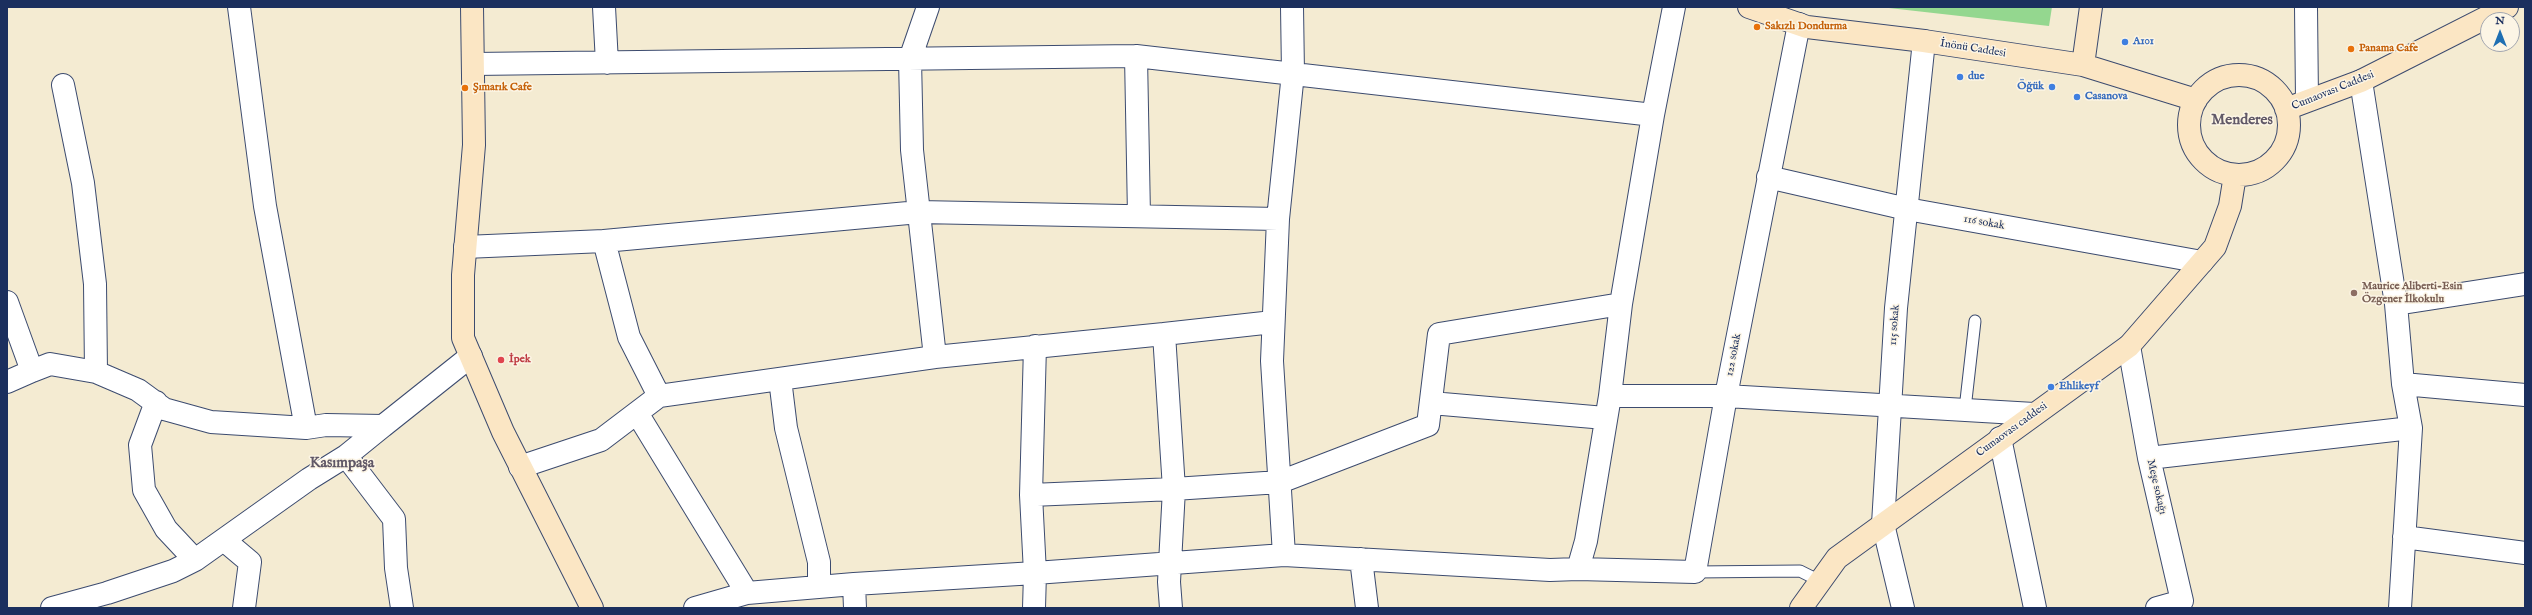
<!DOCTYPE html>
<meta charset="utf-8">
<style>
body{margin:0}
#map{position:relative;width:2532px;height:615px;overflow:hidden;background:#f4ebd2;font-family:"IM FELL English",serif}
canvas{display:block}
.frame{position:absolute;inset:0;border:8px solid #1b2f5e;pointer-events:none}
.north{position:absolute;left:2480px;top:12px;width:40px;height:40px;box-sizing:border-box;background:#fcf5e5;border:1px solid #a2a6af;border-radius:50%;rotate:0deg;font-size:11px;font-weight:700;line-height:16px;text-align:center;color:#1b2f5e}
.north::after{content:'';display:block;margin:auto;width:14px;height:18px;background:#1f6fb2;clip-path:polygon(50% 0,100% 100%,50% 72%,0 100%)}
</style>
<div id="map">
<canvas width="2532" height="615"></canvas>
<div class="frame"></div>
<div class="north">N</div>
</div>
<script>
const ctx = document.querySelector('canvas').getContext('2d');
ctx.lineJoin = 'round';
function paint(path, color) { ctx.fillStyle = color; ctx.fill(path, 'evenodd'); }
const toPath = rows => new Path2D(rows.map(r => 'M' + r).join(''));
function stroke(path, color, width, dash) { ctx.strokeStyle = color; ctx.lineWidth = width; ctx.lineCap = dash ? 'butt' : 'round'; ctx.setLineDash(dash || []); ctx.stroke(path); }
function label(font, color, halo, rows, align = 'center') {
  ctx.font = font + ' "IM FELL English",serif'; ctx.lineWidth = 3; ctx.setLineDash([]); ctx.textBaseline = 'middle'; ctx.strokeStyle = halo; ctx.fillStyle = color; for (const [text, x, y, turn = 0] of rows) {
    ctx.save(); ctx.translate(x, y); ctx.rotate((+turn || 0) * Math.PI / 180); ctx.textAlign = isNaN(turn) ? turn : align; if (halo) ctx.strokeText(text, 0, 0); ctx.fillText(text, 0, 0); ctx.restore();
  }
}
paint(toPath([
 [1880,7,2052,7,2049,26]
]), '#94d78f');
const lane = toPath([
 [1965,409,1975,321],
 [1695,572,1800,571,1820,581]
]);
const street = toPath([
 [239,7,265,206,306,428],
 [604,7,607,63],
 [928,7,910,59,912,150,935,357,1164,334],
 [1292,7,1293,73,1278,219,1272,361,1284,555,1550,570,1578,569,1586,541,1610,396,1621,304,1653,115],
 [2306,7,2307,100],
 [1136,56,1139,216],
 [473,64,1136,56,1653,115,1674,7],
 [2361,81,2396,304,2403,384,2411,428],
 [63,85,83,183,95,284,96,372],
 [1768,177,1907,209,2202,262],
 [465,247,604,241],
 [7,302,32,371,7,382],
 [2396,304,2525,284],
 [2129,346,2149,458,2182,601,2157,608],
 [32,371,50,364,96,372,138,390,164,409,211,422,306,428,326,425,383,426,471,356],
 [780,379,786,428,819,562,819,587],
 [2403,384,2525,395],
 [659,396,629,337,604,241,919,212,1278,219],
 [1610,396,1726,396,2034,414],
 [156,402,140,445,144,490,166,529,195,560,309,479,346,456,383,426],
 [1431,403,1605,418],
 [637,413,747,593],
 [2000,438,2035,608],
 [346,456,394,519,396,568,402,608],
 [2149,458,2411,428,2400,608],
 [520,467,601,440,659,396,935,357],
 [1031,495,1035,346],
 [2404,537,2525,553],
 [225,541,250,562,244,608],
 [1361,559,1367,608],
 [1578,569,1695,572,1726,396,1799,24],
 [854,584,1035,573,1031,495,1174,489,1164,334,1273,322],
 [52,608,107,593,173,571,195,560],
 [695,608,747,593,854,584,855,608],
 [1034,608,1035,573,1284,555],
 [1171,608,1169,582,1174,489,1280,482,1428,425,1439,334,1621,304],
 [1903,608,1883,524,1896,308,1924,41]
]);
const secondary = toPath([
 [472,7,474,145,463,275,463,338,503,432,592,608],
 [1749,7,1807,27,1924,41,2083,65,2196,100],
 [2083,65,2091,7],
 '2189 125a50 50 0 1 1 100 0a50 50 0 1 1-100 0Z',
 [2286,109,2361,81,2507,7],
 [1801,608,1837,558,2129,346,2215,247,2230,206,2235,175]
]);
stroke(lane, '#3c4b6f', 13);
stroke(street, '#3c4b6f', 24);
stroke(secondary, '#3c4b6f', 24);
stroke(lane, '#fff', 11);
stroke(street, '#fff', 22);
stroke(secondary, '#fbe6c4', 22);
for (const [x, y, r, color] of [
 [1757,27,4,"#e8710a"],
 [2125,42,4,"#3f7fe0"],
 [2351,49,4,"#e8710a"],
 [1960,77,4,"#3f7fe0"],
 [2052,87,4,"#3f7fe0"],
 [465,88,4,"#e8710a"],
 [2077,97,4,"#3f7fe0"],
 [2354,293,4,"#8d6e63"],
 [501,360,4,"#e0444e"],
 [2051,387,4,"#3f7fe0"]
]) { const dot = new Path2D(); dot.arc(x, y, r, 0, 2 * Math.PI); ctx.fillStyle = color; ctx.fill(dot); stroke(dot, '#fcf5e5', 1.5); }
label('bold 11px', '#c56008', '#fcf5e5', [
 ["Sakızlı Dondurma",1765,27],
 ["Panama Cafe",2359,49],
 ["Şımarık Cafe",473,88]
], 'left');
label('bold 11px', '#366cbe', '#fcf5e5', [
 ["A101",2133,42],
 ["due",1968,77],
 ["Öğük",2044,87,"right"],
 ["Casanova",2085,97],
 ["Ehlikeyf",2059,387]
], 'left');
label('11px', '#1b2f5e', '#fcf5e5', [
 ["İnönü Caddesi",1973,49,9],
 ["Cumaovası Caddesi",2333,91,-22],
 ["116 sokak",1984,223,10],
 ["115 sokak",1895,325,-86],
 ["122 sokak",1734,355,-79],
 ["Cumaovası caddesi",2012,430,-36],
 ["Meşe sokağı",2156,487,77]
]);
label('bold 11px', '#785e54', '#fcf5e5', [
 ["Maurice Aliberti-Esin",2362,287],
 ["Özgener İlkokulu",2362,300]
], 'left');
label('bold 11px', '#be3a42', '#fcf5e5', [
 ["İpek",509,360]
], 'left');
label('bold 15px', '#605867', '#fcf5e5', [
 ["Menderes",2242,121],
 ["Kasımpaşa",342,464]
]);
</script>
